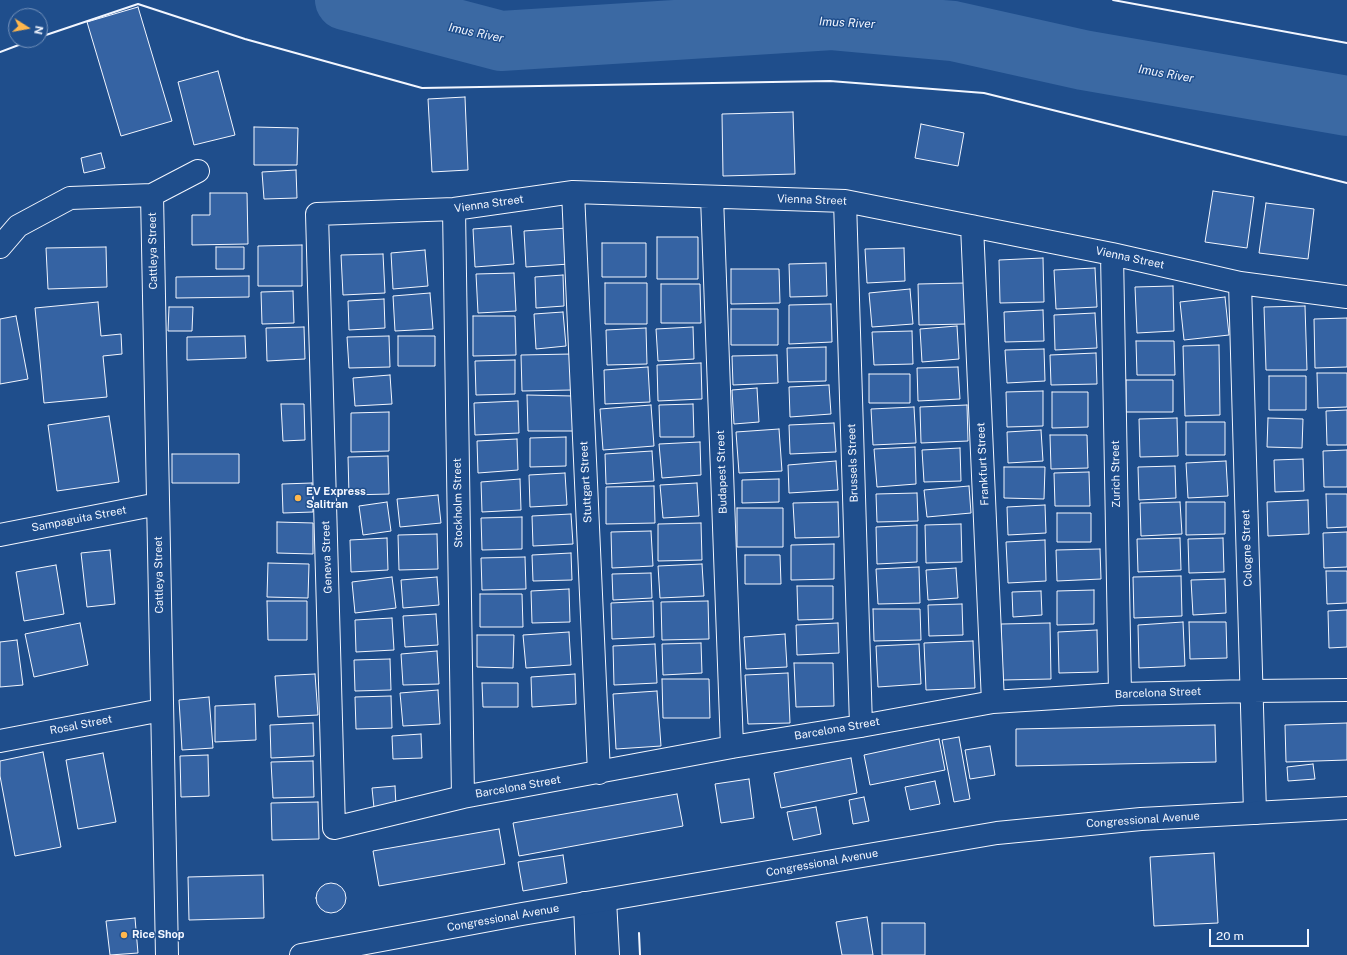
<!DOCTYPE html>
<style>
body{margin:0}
#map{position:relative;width:1347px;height:955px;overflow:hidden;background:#1f4e8c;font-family:"Public Sans",sans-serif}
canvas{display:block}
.north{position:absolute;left:8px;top:8px;width:40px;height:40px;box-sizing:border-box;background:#1f4e8c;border:1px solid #7391ba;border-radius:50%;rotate:101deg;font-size:11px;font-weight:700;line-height:16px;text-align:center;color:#f2f6ff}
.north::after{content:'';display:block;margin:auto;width:14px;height:18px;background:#ffb74d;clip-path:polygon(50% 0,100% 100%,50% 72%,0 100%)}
.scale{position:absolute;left:1209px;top:929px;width:100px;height:18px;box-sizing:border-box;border:2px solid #f2f6ff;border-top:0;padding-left:5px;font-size:12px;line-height:14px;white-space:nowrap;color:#f2f6ff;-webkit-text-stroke:3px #1f4e8c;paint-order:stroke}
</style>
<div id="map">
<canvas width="1347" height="955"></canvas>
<div class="north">N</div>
<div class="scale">20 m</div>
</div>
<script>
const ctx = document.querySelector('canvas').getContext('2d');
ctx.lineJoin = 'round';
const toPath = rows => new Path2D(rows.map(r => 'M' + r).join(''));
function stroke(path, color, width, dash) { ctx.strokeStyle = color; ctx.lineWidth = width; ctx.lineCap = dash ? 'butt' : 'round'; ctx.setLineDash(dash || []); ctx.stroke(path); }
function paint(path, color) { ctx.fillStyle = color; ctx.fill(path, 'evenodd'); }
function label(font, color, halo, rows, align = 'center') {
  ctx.font = font + ' "Public Sans",sans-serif'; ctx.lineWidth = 3; ctx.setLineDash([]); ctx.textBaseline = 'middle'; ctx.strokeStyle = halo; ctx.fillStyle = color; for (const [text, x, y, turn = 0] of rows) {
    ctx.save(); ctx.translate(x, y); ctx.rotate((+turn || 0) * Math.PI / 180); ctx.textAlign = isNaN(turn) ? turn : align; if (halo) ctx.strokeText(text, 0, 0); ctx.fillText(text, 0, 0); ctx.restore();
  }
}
stroke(toPath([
 [345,0,501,41,832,20,953,31,1083,60,1347,106]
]), '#3b69a3', 60);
const building = toPath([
 [138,7,172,121,121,136,87,22,138,7],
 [218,71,235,135,194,145,178,82,218,71],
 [465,97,468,170,432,172,428,99,465,97],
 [793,112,795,174,723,176,722,114,793,112],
 [921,124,964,133,958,166,915,158,921,124],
 [254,127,298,128,297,165,254,165,254,127],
 [101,153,105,168,84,173,81,158,101,153],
 [296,170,297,198,264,199,262,172,296,170],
 [1213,191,1254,197,1247,248,1205,242,1213,191],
 [210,193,247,193,248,244,192,245,192,215,210,215,210,193],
 [1266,203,1314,209,1308,259,1259,253,1266,203],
 [511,226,514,264,475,267,473,229,511,226],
 [567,228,569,264,526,267,524,231,567,228],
 [657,237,698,237,698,279,657,279,657,237],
 [602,243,646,243,646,277,602,277,602,243],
 [302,245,302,286,258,286,258,246,302,245],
 [106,247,107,287,48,289,46,248,106,247],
 [216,247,244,247,244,269,216,269,216,247],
 [904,248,905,281,867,283,865,249,904,248],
 [425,250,428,286,393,289,391,253,425,250],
 [383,254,385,293,343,295,341,255,383,254],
 [1043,258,1044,302,1000,303,999,260,1043,258],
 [826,263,827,296,790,297,789,264,826,263],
 [1095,268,1097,307,1056,309,1054,270,1095,268],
 [731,269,779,269,780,303,731,304,731,269],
 [514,273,516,311,478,313,476,274,514,273],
 [563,275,564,306,536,308,535,277,563,275],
 [249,276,249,297,176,298,176,277,249,276],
 [605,283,647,283,647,324,605,324,605,283],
 [965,283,966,324,919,325,918,284,965,283],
 [661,284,700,284,701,323,661,323,661,284],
 [1173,286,1174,331,1137,333,1135,287,1173,286],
 [910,289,913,324,872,327,869,293,910,289],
 [293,291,294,323,262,324,261,292,293,291],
 [430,293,433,329,395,331,393,296,430,293],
 [1225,297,1229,335,1184,340,1180,302,1225,297],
 [384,299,385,328,349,330,348,301,384,299],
 [98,302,101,336,121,334,122,354,103,356,107,397,44,403,35,308,98,302],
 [831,304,832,342,789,344,789,305,831,304],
 [1305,306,1307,370,1266,370,1264,307,1305,306],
 [169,307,193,307,192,331,168,331,169,307],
 [731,309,778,309,778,345,731,345,731,309],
 [1043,310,1044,341,1005,342,1004,312,1043,310],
 [563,312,566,346,536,349,534,314,563,312],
 [1095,313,1097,348,1055,350,1054,315,1095,313],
 [16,316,28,379,0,384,0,319,16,316],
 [473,316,515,316,516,355,473,356,473,316],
 [1347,318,1347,367,1315,368,1314,319,1347,318],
 [957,326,959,359,922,362,920,329,957,326],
 [304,327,305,359,267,361,266,328,304,327],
 [693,327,694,359,658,361,656,329,693,327],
 [646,328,647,364,607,365,606,330,646,328],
 [912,331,913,364,874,365,872,332,912,331],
 [245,336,246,358,187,360,187,337,245,336],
 [389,336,390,367,349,368,347,337,389,336],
 [398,336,435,336,435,366,398,366,398,336],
 [1136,341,1174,341,1175,375,1137,375,1136,341],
 [1219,345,1220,415,1185,416,1183,346,1219,345],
 [826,347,826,381,788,382,787,348,826,347],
 [1044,349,1045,381,1007,383,1005,350,1044,349],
 [1096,353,1097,384,1051,385,1050,355,1096,353],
 [572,354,572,390,522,391,521,355,572,354],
 [777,355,778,383,733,385,732,356,777,355],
 [515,360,515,394,476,395,475,361,515,360],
 [701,363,702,399,658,401,657,365,701,363],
 [648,367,650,402,605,404,604,370,648,367],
 [958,367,960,399,918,401,917,368,958,367],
 [1317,373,1347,373,1347,407,1318,408,1317,373],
 [869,374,910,374,910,403,869,403,869,374],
 [390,375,392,404,355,406,353,378,390,375],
 [1269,376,1306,376,1306,410,1269,410,1269,376],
 [1126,380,1173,380,1173,412,1126,412,1126,380],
 [829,385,831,414,790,417,789,387,829,385],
 [757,388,759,422,734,424,732,390,757,388],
 [1043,391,1043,426,1007,427,1006,392,1043,391],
 [1052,392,1088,392,1088,427,1052,428,1052,392],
 [527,395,573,396,573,431,528,431,527,395],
 [518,401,519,433,475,435,474,403,518,401],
 [281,404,304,404,305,440,283,441,281,404],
 [693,404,694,437,660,437,659,405,693,404],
 [651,405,654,446,603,450,600,409,651,405],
 [967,405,968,441,921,443,920,407,967,405],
 [914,407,916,443,873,445,871,409,914,407],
 [1347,410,1347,445,1327,445,1326,411,1347,410],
 [389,412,389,451,351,452,351,413,389,412],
 [109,416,119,482,57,491,48,425,109,416],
 [1177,418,1178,456,1140,457,1139,419,1177,418],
 [1268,418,1303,419,1302,448,1267,447,1268,418],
 [1186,422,1225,422,1225,455,1186,455,1186,422],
 [834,423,836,452,790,454,789,425,834,423],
 [779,429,782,471,739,473,736,432,779,429],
 [1041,430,1043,461,1008,463,1007,432,1041,430],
 [1050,435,1087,435,1088,468,1051,469,1050,435],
 [566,437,566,466,530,467,530,438,566,437],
 [517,439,518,470,478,473,477,441,517,439],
 [700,442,701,475,662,478,659,444,700,442],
 [915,447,916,484,877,487,874,449,915,447],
 [960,448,961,481,924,482,922,450,960,448],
 [1347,450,1347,487,1324,487,1323,451,1347,450],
 [652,451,654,481,606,484,605,454,652,451],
 [172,454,239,454,239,483,172,483,172,454],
 [388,456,389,494,349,495,348,457,388,456],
 [1303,459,1304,491,1275,492,1274,460,1303,459],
 [836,461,838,490,789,493,788,465,836,461],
 [1226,461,1228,496,1188,498,1186,463,1226,461],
 [1175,466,1176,498,1139,500,1138,467,1175,466],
 [1004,467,1045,467,1044,499,1004,498,1004,467],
 [1089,472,1090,506,1055,506,1054,473,1089,472],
 [565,473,567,505,530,507,529,475,565,473],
 [520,479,521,510,482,512,481,482,520,479],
 [779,479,779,502,742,503,742,480,779,479],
 [312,483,313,512,283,513,282,484,312,483],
 [697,483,699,516,663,518,660,485,697,483],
 [654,486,655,523,606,524,606,487,654,486],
 [969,486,971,513,927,517,924,490,969,486],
 [917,493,918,521,877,522,876,494,917,493],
 [1326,494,1347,494,1347,527,1327,528,1326,494],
 [438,495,441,523,400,527,397,499,438,495],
 [1308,500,1309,534,1268,536,1267,502,1308,500],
 [387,502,391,531,363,535,359,506,387,502],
 [838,502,839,537,795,538,793,503,838,502],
 [1180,502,1182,534,1141,536,1140,503,1180,502],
 [1186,502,1225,502,1225,534,1186,535,1186,502],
 [1045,505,1046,533,1008,535,1007,507,1045,505],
 [737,508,783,508,783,547,737,547,737,508],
 [1057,513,1091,513,1091,542,1057,542,1057,513],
 [571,514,573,544,533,546,532,516,571,514],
 [522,517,522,549,482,550,481,518,522,517],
 [277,522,313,523,313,554,277,553,277,522],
 [701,523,702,560,658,561,658,524,701,523],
 [961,524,962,562,926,563,925,525,961,524],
 [917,525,917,562,877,564,876,527,917,525],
 [651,531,653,566,612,568,611,532,651,531],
 [1347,532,1347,567,1324,568,1323,533,1347,532],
 [437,534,438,569,399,570,398,535,437,534],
 [387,538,388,570,351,572,350,540,387,538],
 [1180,538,1181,570,1138,572,1137,539,1180,538],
 [1223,538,1224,572,1189,573,1188,539,1223,538],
 [1045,540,1046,581,1008,583,1006,542,1045,540],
 [834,544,834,579,791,580,791,545,834,544],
 [1100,549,1101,579,1057,581,1056,550,1100,549],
 [110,550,115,604,87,607,81,553,110,550],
 [571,553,572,580,533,581,532,555,571,553],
 [745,555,780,555,781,584,745,584,745,555],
 [525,557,526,589,482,590,481,558,525,557],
 [268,563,309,564,308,598,267,597,268,563],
 [702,564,704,596,660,598,658,566,702,564],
 [56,565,64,614,24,621,16,572,56,565],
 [919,567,920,603,878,604,876,569,919,567],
 [956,568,958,598,928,600,926,570,956,568],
 [1326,571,1347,571,1347,603,1327,604,1326,571],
 [651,573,652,598,613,600,612,574,651,573],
 [1181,576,1182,616,1134,618,1133,577,1181,576],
 [392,577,396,608,355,613,352,582,392,577],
 [437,577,439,605,403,608,401,580,437,577],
 [1225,579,1226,613,1193,615,1191,580,1225,579],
 [797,586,833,586,833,619,798,620,797,586],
 [569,589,570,622,532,623,531,591,569,589],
 [1094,590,1094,624,1057,625,1057,591,1094,590],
 [1041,591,1042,615,1013,617,1012,592,1041,591],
 [480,594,522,594,523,627,480,627,480,594],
 [267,601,307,601,307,640,268,640,267,601],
 [653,601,654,637,612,639,611,603,653,601],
 [708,601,709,639,662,640,661,602,708,601],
 [962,604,963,635,929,636,928,605,962,604],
 [873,609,920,609,921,640,874,641,873,609],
 [1347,610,1347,647,1329,648,1328,611,1347,610],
 [436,614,438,645,405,647,403,616,436,614],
 [392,618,394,650,356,652,355,620,392,618],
 [1183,622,1185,666,1139,668,1138,625,1183,622],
 [1189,622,1226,622,1227,658,1190,659,1189,622],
 [80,623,88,665,34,677,25,634,80,623],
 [838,623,839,653,797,655,796,625,838,623],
 [1050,623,1051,679,1003,680,1001,624,1050,623],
 [1097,630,1098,672,1059,673,1058,632,1097,630],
 [569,632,571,665,526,668,523,635,569,632],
 [785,634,787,667,746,669,744,637,785,634],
 [477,635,514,635,513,668,477,667,477,635],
 [17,640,23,685,0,687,0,642,17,640],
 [973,641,975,688,926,690,924,643,973,641],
 [701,643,702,673,663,675,662,644,701,643],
 [655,644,657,683,614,685,613,646,655,644],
 [919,644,921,684,878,687,876,646,919,644],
 [437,651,439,684,403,685,401,654,437,651],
 [390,659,391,690,355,691,354,660,390,659],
 [794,663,833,663,834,706,796,707,794,663],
 [788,673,790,723,748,724,745,675,788,673],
 [315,674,318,715,278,717,275,676,315,674],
 [575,674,576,704,532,707,531,677,575,674],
 [662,679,709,679,710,718,663,718,662,679],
 [482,683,518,683,518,707,483,707,482,683],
 [438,690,440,724,403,726,400,693,438,690],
 [657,691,661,746,616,749,613,694,657,691],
 [391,696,392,728,356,729,355,697,391,696],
 [209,697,213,748,182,750,179,700,209,697],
 [255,704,256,740,215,742,215,706,255,704],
 [313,723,314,756,271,758,270,725,313,723],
 [1347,723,1347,760,1286,762,1285,725,1347,723],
 [1215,725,1216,762,1016,766,1016,729,1215,725],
 [421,734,422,758,393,759,392,736,421,734],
 [959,737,970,799,954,802,942,740,959,737],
 [939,739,945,770,870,785,864,755,939,739],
 [990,746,995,775,970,779,965,750,990,746],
 [43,752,61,847,15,856,0,776,0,761,43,752],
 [103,753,116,822,78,829,66,760,103,753],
 [208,755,209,796,181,797,180,756,208,755],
 [851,758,857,793,781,808,774,773,851,758],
 [313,761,314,797,273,798,271,762,313,761],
 [1313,764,1315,779,1288,781,1287,767,1313,764],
 [749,779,754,818,721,823,715,784,749,779],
 [935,781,940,804,910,810,905,787,935,781],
 [395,786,396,806,374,808,372,788,395,786],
 [677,794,683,826,519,856,513,823,677,794],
 [864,797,869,821,853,824,849,800,864,797],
 [318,802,319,839,272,840,271,803,318,802],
 [816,807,821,834,793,840,787,812,816,807],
 [499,829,505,864,379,886,373,851,499,829],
 [1214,853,1218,923,1154,926,1150,857,1214,853],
 [563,855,567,883,523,891,518,862,563,855],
 [263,875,264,918,189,920,188,877,263,875],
 '316 898a15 15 0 1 1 30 0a15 15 0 1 1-30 0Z',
 [867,917,873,955,842,955,836,922,867,917],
 [135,918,138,953,110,955,106,921,135,918],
 [882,923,925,923,925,955,882,955,882,923]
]);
paint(building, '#3563a3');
stroke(building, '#f2f6ff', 1);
const minor = toPath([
 [573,192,599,773],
 [152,195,167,955],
 [712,197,732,747],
 [845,201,861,726],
 [454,209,463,797],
 [972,226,993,702],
 [0,247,18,226,70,198,152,195,198,171],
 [1112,254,1120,694],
 [1240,283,1255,813],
 [1347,297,1240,283,1112,254,845,201,573,192,454,209,317,214,334,828,463,797,732,747,861,726,993,702,1120,694,1252,691,1347,690],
 [0,535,158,504],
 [0,741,162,710],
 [605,900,608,955],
 [585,903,587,955]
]);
const secondary = toPath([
 [301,955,522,914,997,833,1141,819,1347,808]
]);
stroke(minor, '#f2f6ff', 24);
stroke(secondary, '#f2f6ff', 24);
stroke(minor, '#1f4e8c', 22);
stroke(secondary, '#1f4e8c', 22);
stroke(toPath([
 [1113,0,1347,43],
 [40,37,138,4,245,39,422,88,830,81,984,93,1347,183],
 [0,52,32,40],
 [639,933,640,955]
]), '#f2f6ff', 2);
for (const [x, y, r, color] of [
 [298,498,4,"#ffb74d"],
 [124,935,4,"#ffb74d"]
]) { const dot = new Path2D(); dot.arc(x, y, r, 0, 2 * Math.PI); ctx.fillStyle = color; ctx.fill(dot); stroke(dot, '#1f4e8c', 1.5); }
label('11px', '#f2f6ff', '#1f4e8c', [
 ["Vienna Street",812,200,2],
 ["Vienna Street",489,204,-8],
 ["Cattleya Street",153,251,-91],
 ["Vienna Street",1130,258,12],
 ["Brussels Street",853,463,-92],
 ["Frankfurt Street",983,464,-93],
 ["Budapest Street",722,472,-92],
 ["Zurich Street",1116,474,-91],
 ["Stuttgart Street",586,482,-93],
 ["Stockholm Street",458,503,-91],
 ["Sampaguita Street",79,519,-11],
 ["Cologne Street",1247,548,-92],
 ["Geneva Street",327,557,-92],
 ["Cattleya Street",159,575,-91],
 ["Barcelona Street",1158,693,-2],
 ["Rosal Street",81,725,-11],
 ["Barcelona Street",837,729,-10],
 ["Barcelona Street",518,787,-10],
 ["Congressional Avenue",1143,820,-4],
 ["Congressional Avenue",822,863,-10],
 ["Congressional Avenue",503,918,-10]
]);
label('bold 11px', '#f2f6ff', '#1f4e8c', [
 ["EV Express",306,492],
 ["Salitran",306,505],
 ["Rice Shop",132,935]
], 'left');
label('italic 12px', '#f2f6ff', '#1f4e8c', [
 ["Imus River",847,23,3],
 ["Imus River",476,33,12],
 ["Imus River",1166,74,10]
]);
</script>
